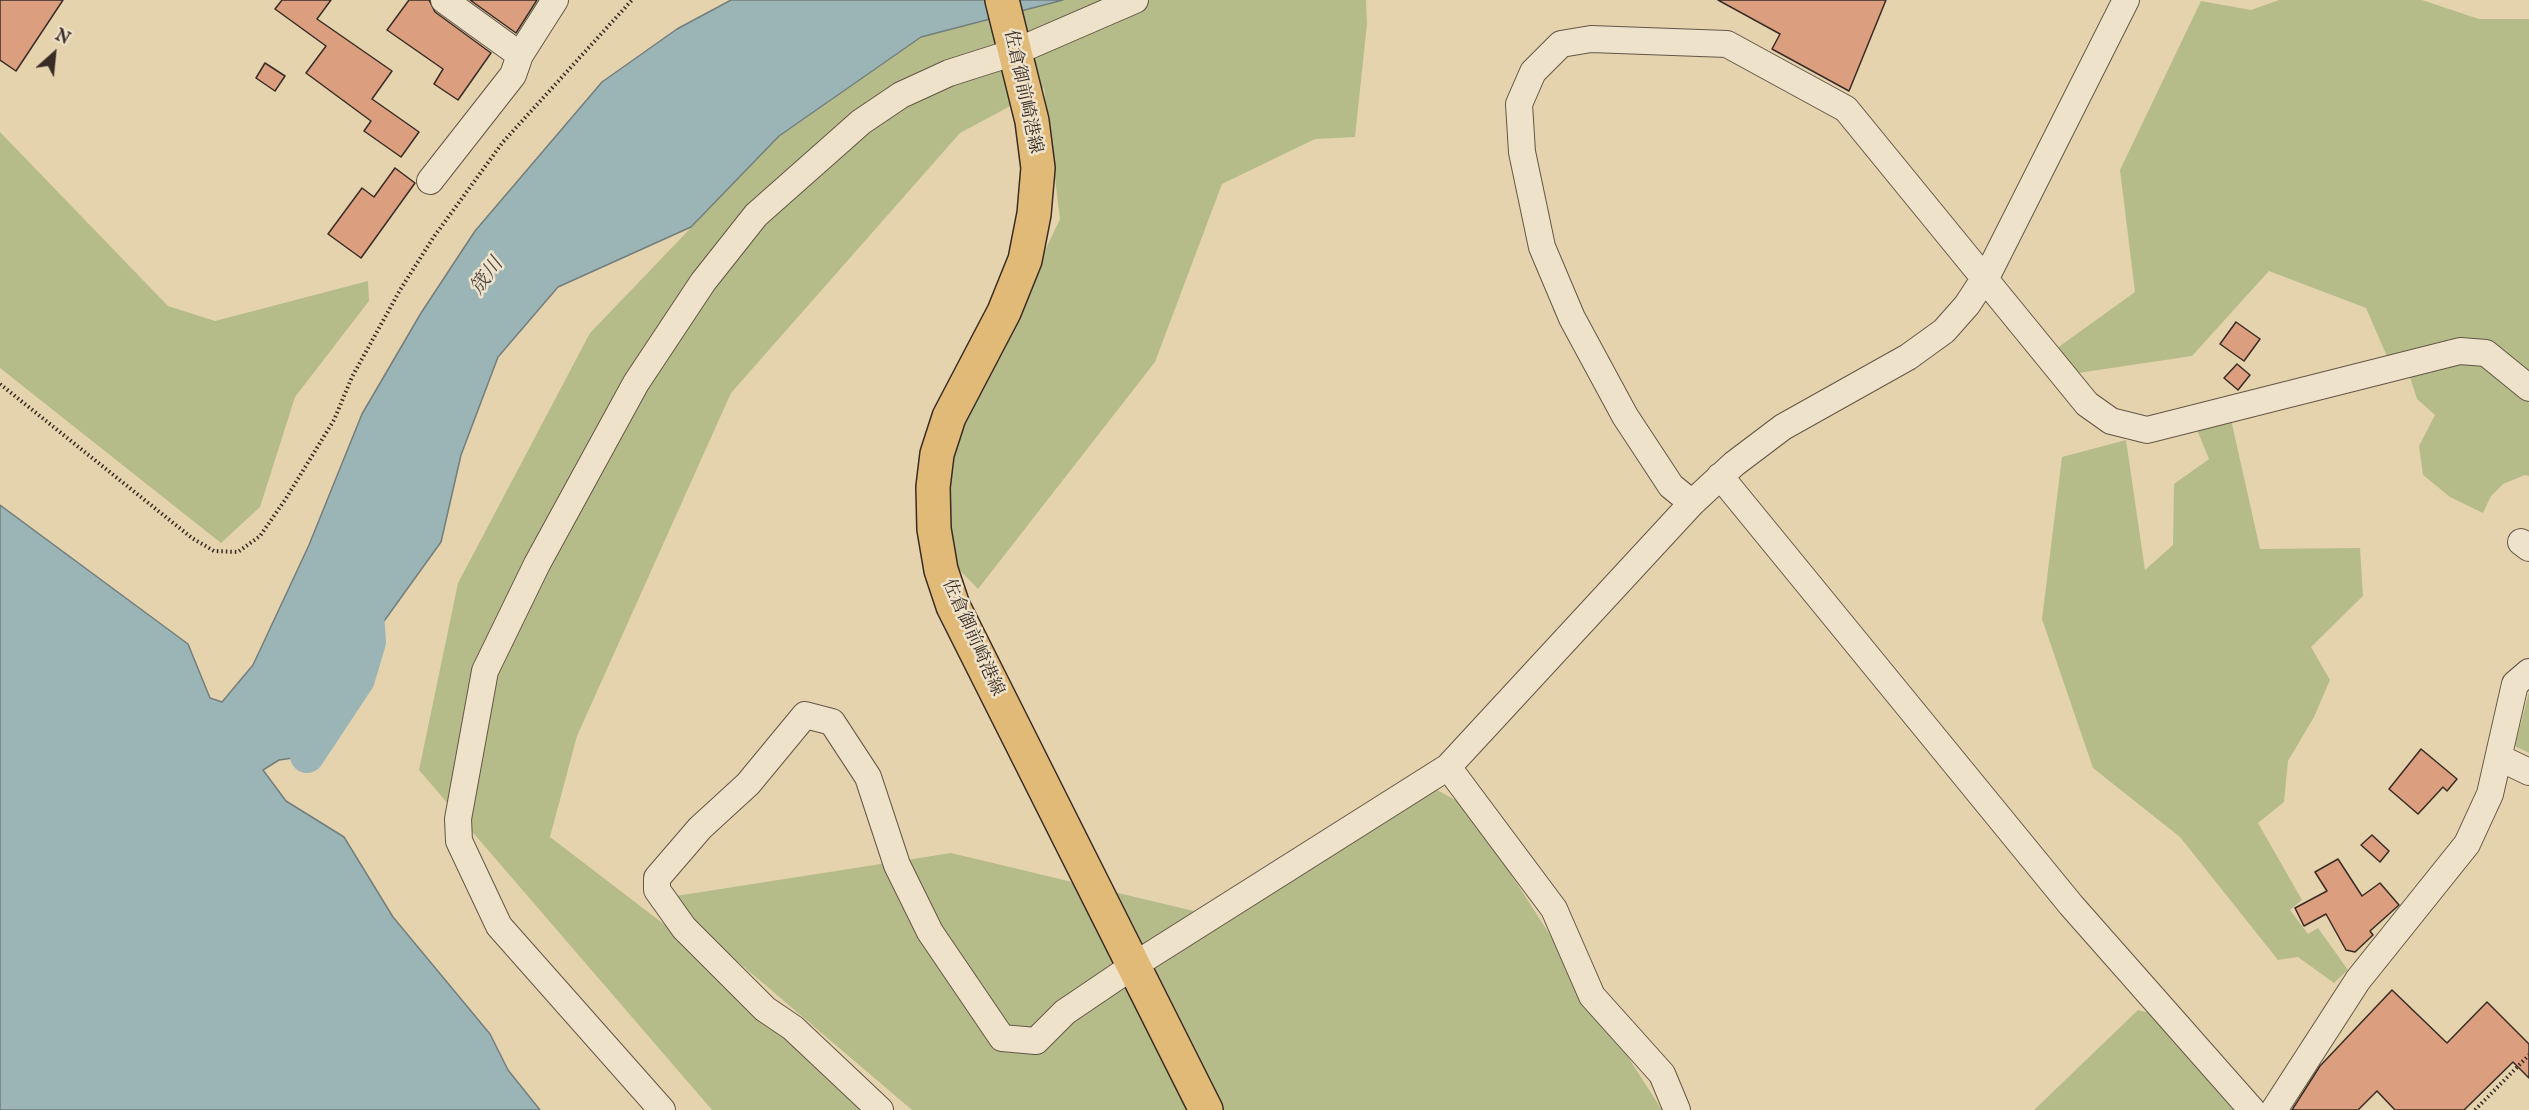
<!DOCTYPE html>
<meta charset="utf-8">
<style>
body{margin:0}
#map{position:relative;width:2529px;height:1110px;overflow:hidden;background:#e5d3ae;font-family:"IM FELL English",serif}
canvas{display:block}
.north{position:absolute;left:24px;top:24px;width:60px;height:60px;-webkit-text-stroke:4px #eee2ca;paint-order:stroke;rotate:27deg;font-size:16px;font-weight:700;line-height:24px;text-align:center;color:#392c25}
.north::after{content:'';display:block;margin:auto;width:21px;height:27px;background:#392c25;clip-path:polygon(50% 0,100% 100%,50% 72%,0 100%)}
</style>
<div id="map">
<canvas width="2529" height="1110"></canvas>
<div class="north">N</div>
</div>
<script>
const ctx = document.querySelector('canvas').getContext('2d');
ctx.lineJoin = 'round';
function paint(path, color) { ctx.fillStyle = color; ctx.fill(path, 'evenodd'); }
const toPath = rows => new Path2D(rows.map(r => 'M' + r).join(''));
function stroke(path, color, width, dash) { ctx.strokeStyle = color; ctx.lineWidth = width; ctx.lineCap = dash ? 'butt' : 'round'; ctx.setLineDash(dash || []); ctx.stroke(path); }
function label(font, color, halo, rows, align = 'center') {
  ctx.font = font + ' "IM FELL English","Noto Serif JP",serif'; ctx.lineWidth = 5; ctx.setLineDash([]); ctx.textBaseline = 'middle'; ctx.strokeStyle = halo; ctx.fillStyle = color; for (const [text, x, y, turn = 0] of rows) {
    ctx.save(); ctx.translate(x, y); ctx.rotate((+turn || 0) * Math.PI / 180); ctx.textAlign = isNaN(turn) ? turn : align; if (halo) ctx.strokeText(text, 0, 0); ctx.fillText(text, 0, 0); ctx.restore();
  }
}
paint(toPath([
 [1063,0,1366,0,1367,24,1355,137,1315,139,1222,184,1155,362,978,589,937,547,951,446,1060,219,1044,88,960,133,731,393,577,736,550,837,703,954,880,1110,712,1110,419,770,458,583,590,333,779,136,921,37],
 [2279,0,2422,0,2479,19,2529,19,2529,388,2477,345,2389,361,2366,308,2269,271,2192,356,2078,373,2053,351,2135,292,2120,170,2201,1,2251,10],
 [0,132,168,306,215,321,368,281,369,301,295,397,260,507,221,543,0,368],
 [2485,359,2529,403,2529,476,2525,475,2503,484,2491,496,2483,513,2450,497,2423,475,2419,446,2435,415,2417,399,2409,374],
 [2230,415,2260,549,2360,548,2363,596,2311,647,2330,680,2314,717,2288,761,2284,802,2258,823,2302,900,2290,910,2308,934,2318,928,2348,970,2334,983,2298,957,2278,960,2180,837,2093,768,2042,619,2062,457,2126,440,2145,570,2173,545,2174,484,2209,459,2197,430],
 [2529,692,2529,753,2515,746],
 [1437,790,1468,807,1662,1110,912,1110,663,898,951,853,1223,918],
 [2138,1010,2158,1015,2242,1110,2034,1110]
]), '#b6bc89');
const water = toPath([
 [731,0,1063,0,921,37,779,136,691,227,558,287,498,357,461,455,441,542,369,642,358,679,307,756,279,760,263,770,286,801,344,837,393,917,490,1034,508,1070,540,1110,0,1110,0,505,188,644,210,698,222,702,253,665,309,545,362,414,421,313,475,231,602,82,677,29,731,0]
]);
paint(water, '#9bb5b6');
stroke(water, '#747e7c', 1.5);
stroke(toPath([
 [307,756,358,679,369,642,366,598]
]), '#9bb5b6', 34);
const building = toPath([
 [0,0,63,0,16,71,0,60,0,0],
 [282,0,331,0,317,19,392,71,372,99,419,132,401,157,364,131,371,121,306,73,326,46,275,9,282,0],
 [409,0,429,0,435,12,491,53,458,100,434,84,443,69,387,30,409,0],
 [470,0,537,0,516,33,470,0],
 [1718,0,1886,0,1849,91,1772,49,1780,34,1718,0],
 [265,63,285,76,275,91,256,78,265,63],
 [395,168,415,183,361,258,328,234,362,188,374,197,395,168],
 [2236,322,2260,339,2244,361,2220,344,2236,322],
 [2237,364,2250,375,2238,390,2224,378,2237,364],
 [2421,749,2457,779,2447,791,2443,787,2418,814,2389,789,2421,749],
 [2372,835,2389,851,2380,862,2361,845,2372,835],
 [2338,859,2362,896,2380,883,2399,905,2370,931,2373,935,2355,952,2346,950,2326,914,2304,926,2295,908,2327,891,2315,872,2338,859],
 [2392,990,2447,1043,2487,1002,2529,1044,2529,1078,2513,1062,2464,1110,2395,1110,2377,1091,2358,1110,2292,1110,2320,1066,2392,990]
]);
paint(building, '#db9f80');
stroke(building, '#392c25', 1.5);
const minor = toPath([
 [444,0,520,55,555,0],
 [430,181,513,75,520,55],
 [1720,476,2071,905,2252,1110],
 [1692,503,1671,486,1625,416,1572,318,1542,247,1522,152,1519,104,1533,72,1561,44,1591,39,1727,44,1846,109,2087,404,2111,421,2147,430,2460,351,2486,353,2529,388],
 [2521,542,2529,548],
 [2500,758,2529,772],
 [1448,767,1554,909,1592,996,1662,1074,1677,1110],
 [662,1110,499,926,459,841,458,819,485,671,537,564,636,383,703,282,756,215,861,122,901,95,949,73,1015,52,1135,0],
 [880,1110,793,1028,765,1009,684,928,657,890,657,878,700,828,748,784,805,715,832,722,868,777,897,865,930,932,1002,1038,1036,1041,1065,1012,1133,966,1448,767,1692,503,1734,464,1783,427,1908,357,1944,331,1967,305,1990,270,2126,0],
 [2274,1110,2358,980,2467,844,2490,794,2515,684,2529,672]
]);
const major = toPath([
 [1002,0,1032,121,1038,168,1034,214,1025,260,1004,312,949,417,937,454,933,487,934,529,941,570,953,606,1206,1110]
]);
stroke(minor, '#645647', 28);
stroke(major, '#392c25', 36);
stroke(toPath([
 [0,384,192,538,214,551,238,552,260,536,285,500,334,420,352,377,400,290,433,238,503,142,632,0],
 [2475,1110,2529,1055]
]), '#392c25', 4, [1.5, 3]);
stroke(minor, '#eee2ca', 26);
stroke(major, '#e2ba77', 33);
label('18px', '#392c25', '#eee2ca', [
 ["佐倉御前崎港線",1022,92,78],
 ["佐倉御前崎港線",972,638,66]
]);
label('italic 20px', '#4d4742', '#eee2ca', [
 ["筬川",488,277,-54]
]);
</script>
